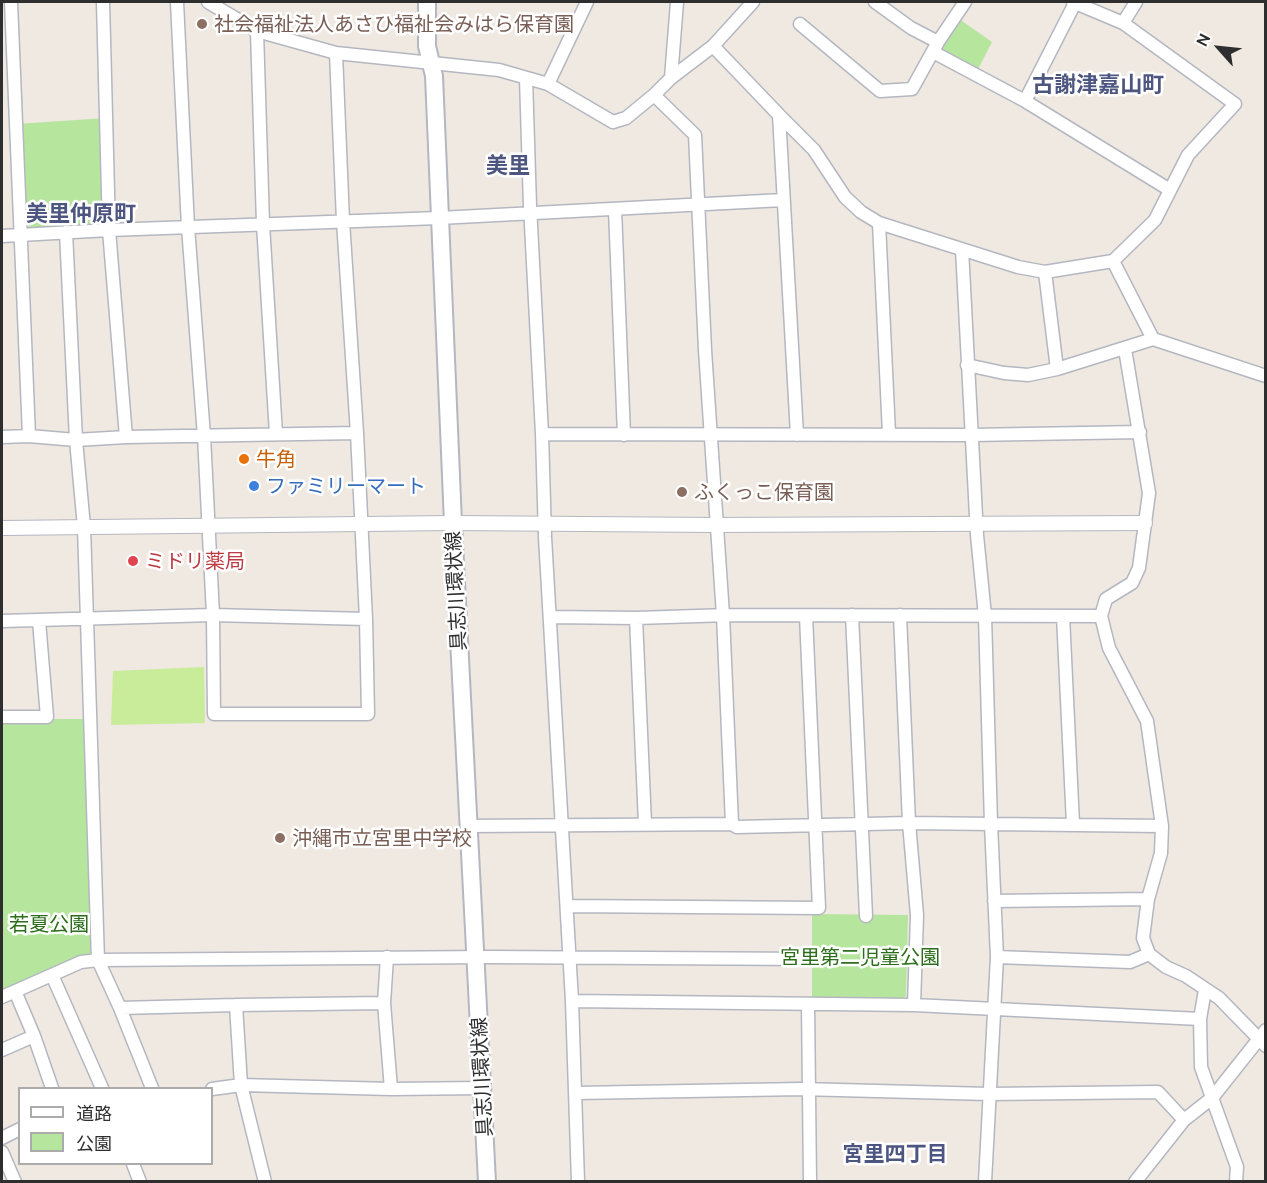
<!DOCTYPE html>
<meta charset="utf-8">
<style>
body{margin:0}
#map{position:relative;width:1267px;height:1183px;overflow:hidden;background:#efe9e1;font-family:Ubuntu,"Noto Sans JP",sans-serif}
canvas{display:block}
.frame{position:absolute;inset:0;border:3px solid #2e2e2e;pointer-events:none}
.legend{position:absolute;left:18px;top:1087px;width:195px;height:78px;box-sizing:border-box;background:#fff;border:2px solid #ababab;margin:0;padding:8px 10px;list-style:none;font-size:18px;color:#2e2e2e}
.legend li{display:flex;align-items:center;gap:12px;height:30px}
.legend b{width:30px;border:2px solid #ababab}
.north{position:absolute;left:1189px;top:18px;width:60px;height:60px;-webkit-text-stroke:4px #fff;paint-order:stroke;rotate:297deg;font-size:16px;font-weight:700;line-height:24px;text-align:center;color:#2e2e2e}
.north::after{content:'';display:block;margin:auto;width:21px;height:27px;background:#2e2e2e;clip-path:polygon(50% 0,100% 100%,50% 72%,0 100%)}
</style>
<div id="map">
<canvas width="1267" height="1183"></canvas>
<div class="frame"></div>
<ul class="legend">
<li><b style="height:8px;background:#fff"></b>道路</li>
<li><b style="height:16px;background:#b6e59e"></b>公園</li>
</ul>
<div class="north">N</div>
</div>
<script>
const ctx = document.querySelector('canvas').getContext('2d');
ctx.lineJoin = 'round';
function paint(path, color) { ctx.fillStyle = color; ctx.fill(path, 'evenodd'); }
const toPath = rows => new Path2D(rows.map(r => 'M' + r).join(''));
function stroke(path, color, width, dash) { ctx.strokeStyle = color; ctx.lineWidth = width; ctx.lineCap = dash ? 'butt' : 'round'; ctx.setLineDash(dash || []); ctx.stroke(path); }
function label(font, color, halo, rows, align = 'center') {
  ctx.font = font + ' Ubuntu,"Noto Sans JP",sans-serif'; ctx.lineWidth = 5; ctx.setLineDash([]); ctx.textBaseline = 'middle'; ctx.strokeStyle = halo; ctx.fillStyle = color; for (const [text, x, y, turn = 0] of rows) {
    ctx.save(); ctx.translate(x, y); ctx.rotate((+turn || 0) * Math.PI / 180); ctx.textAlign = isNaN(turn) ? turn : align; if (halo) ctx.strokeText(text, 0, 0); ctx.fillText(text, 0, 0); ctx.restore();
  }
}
paint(toPath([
 [955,16,992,42,976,73,932,51],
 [106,118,109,230,22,235,17,124],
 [2,719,91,719,98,960,2,997],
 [812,914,908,915,906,996,902,999,812,997]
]), '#b6e59e');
paint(toPath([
 [204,667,205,723,111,725,113,671]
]), '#c9ec9a');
const minor = toPath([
 [103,2,109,230,126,437,357,433,343,221,336,53],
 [177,2,188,227,204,436,213,615,214,714,368,714,366,619,357,433],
 [208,2,257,31,336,53,499,70,548,84,613,122,626,118,654,95,671,78,713,46,753,2],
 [875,2,911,28,938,42],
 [1123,23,1136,2],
 [800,24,880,91,912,89,938,42,965,2],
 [257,31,263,224,276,434],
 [713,46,779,115,797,435],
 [933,52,1025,101,1170,190],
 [526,78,530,206,542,434,971,435,1140,432],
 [671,78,677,2],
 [548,84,587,2],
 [654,95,695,135,705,350,723,615,732,824],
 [1025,101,1075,3],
 [779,115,814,150,845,197,861,212,879,223,1018,267,1045,272,1113,261,1155,220,1188,155,1235,104,1123,23,1073,2],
 [615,209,624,435],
 [879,223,889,434],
 [66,232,76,440,84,527,98,960,120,1008],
 [2,236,109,230,439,218,783,200],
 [962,249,977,535,985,616,991,824,997,957,985,1182],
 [1113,261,1153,339],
 [1045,272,1057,369],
 [1125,349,1149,493,1139,568,1132,583,1106,599,1101,616,1109,648,1147,721,1162,826,1161,853,1148,899,1143,938,1149,954,1166,967,1186,976,1219,998,1266,1046],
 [967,365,1004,373,1028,375,1057,369,1153,339,1266,376],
 [542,434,545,537,572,1001],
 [29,436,76,440,126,437],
 [2,437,29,436,11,2],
 [852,615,866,916],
 [900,615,909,823,917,915,914,1005],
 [1063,616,1073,824],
 [550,617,636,618,728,615,1101,616],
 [636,618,645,824],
 [2,621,213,615,366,619],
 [2,717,47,717,39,621],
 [469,826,732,824,737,827,909,823,1162,826],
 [994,901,1148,899],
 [567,906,819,908,806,616],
 [997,957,1130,962,1149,954],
 [52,975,102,1088],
 [1205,990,1200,1019,1201,1067,1237,1167,1236,1182],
 [15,991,34,1036],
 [2,997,81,962,98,960,488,957,810,959],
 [384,1003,391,1089,241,1085,236,1005,384,1003],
 [384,1003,387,957],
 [808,1004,810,1182],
 [2,1050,34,1036,52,1088],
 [152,1088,120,1008,236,1005],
 [212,1089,241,1085,265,1182],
 [391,1089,482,1088],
 [576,1093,801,1089,989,1094,1158,1092,1184,1120],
 [2,1138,20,1129],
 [2,1152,15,1182],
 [133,1164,140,1182],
 [578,1182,572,1001,914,1005,1200,1019],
 [1135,1182,1184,1120,1212,1098,1266,1030]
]);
const tertiary = toPath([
 [2,528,453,523,716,525,1145,523]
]);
const secondary = toPath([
 [427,2,427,46,434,76,453,523,487,1182]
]);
stroke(minor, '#b4b7c1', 15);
stroke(tertiary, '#b4b7c1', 16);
stroke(secondary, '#b4b7c1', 20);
stroke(minor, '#fff', 12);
stroke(tertiary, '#fff', 14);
stroke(secondary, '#fff', 16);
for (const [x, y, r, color] of [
 [202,24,6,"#8d6e63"],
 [244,459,6,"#e8710a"],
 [254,486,6,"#3f7fe0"],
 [682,492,6,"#8d6e63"],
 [133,561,6,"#e0444e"],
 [280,838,6,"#8d6e63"]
]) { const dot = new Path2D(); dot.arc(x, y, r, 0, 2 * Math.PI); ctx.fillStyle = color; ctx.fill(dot); stroke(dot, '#fff', 2); }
label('20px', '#785e54', '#fff', [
 ["社会福祉法人あさひ福祉会みはら保育園",214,24],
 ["ふくっこ保育園",694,492],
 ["沖縄市立宮里中学校",292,838]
], 'left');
label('20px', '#c56008', '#fff', [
 ["牛角",256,459]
], 'left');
label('20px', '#366cbe', '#fff', [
 ["ファミリーマート",266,486]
], 'left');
label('20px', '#be3a42', '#fff', [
 ["ミドリ薬局",145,561]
], 'left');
label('20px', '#2e2e2e', '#fff', [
 ["具志川環状線",456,591,-93],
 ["具志川環状線",482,1077,-93]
]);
label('20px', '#2c6e1b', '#fff', [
 ["若夏公園",49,924],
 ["宮里第二児童公園",860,957]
]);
label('bold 21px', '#4d5680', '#fff', [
 ["宮里四丁目",895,1154]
]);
label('bold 22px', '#4d5680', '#fff', [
 ["古謝津嘉山町",1098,85],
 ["美里",508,166],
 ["美里仲原町",81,214]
]);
</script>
